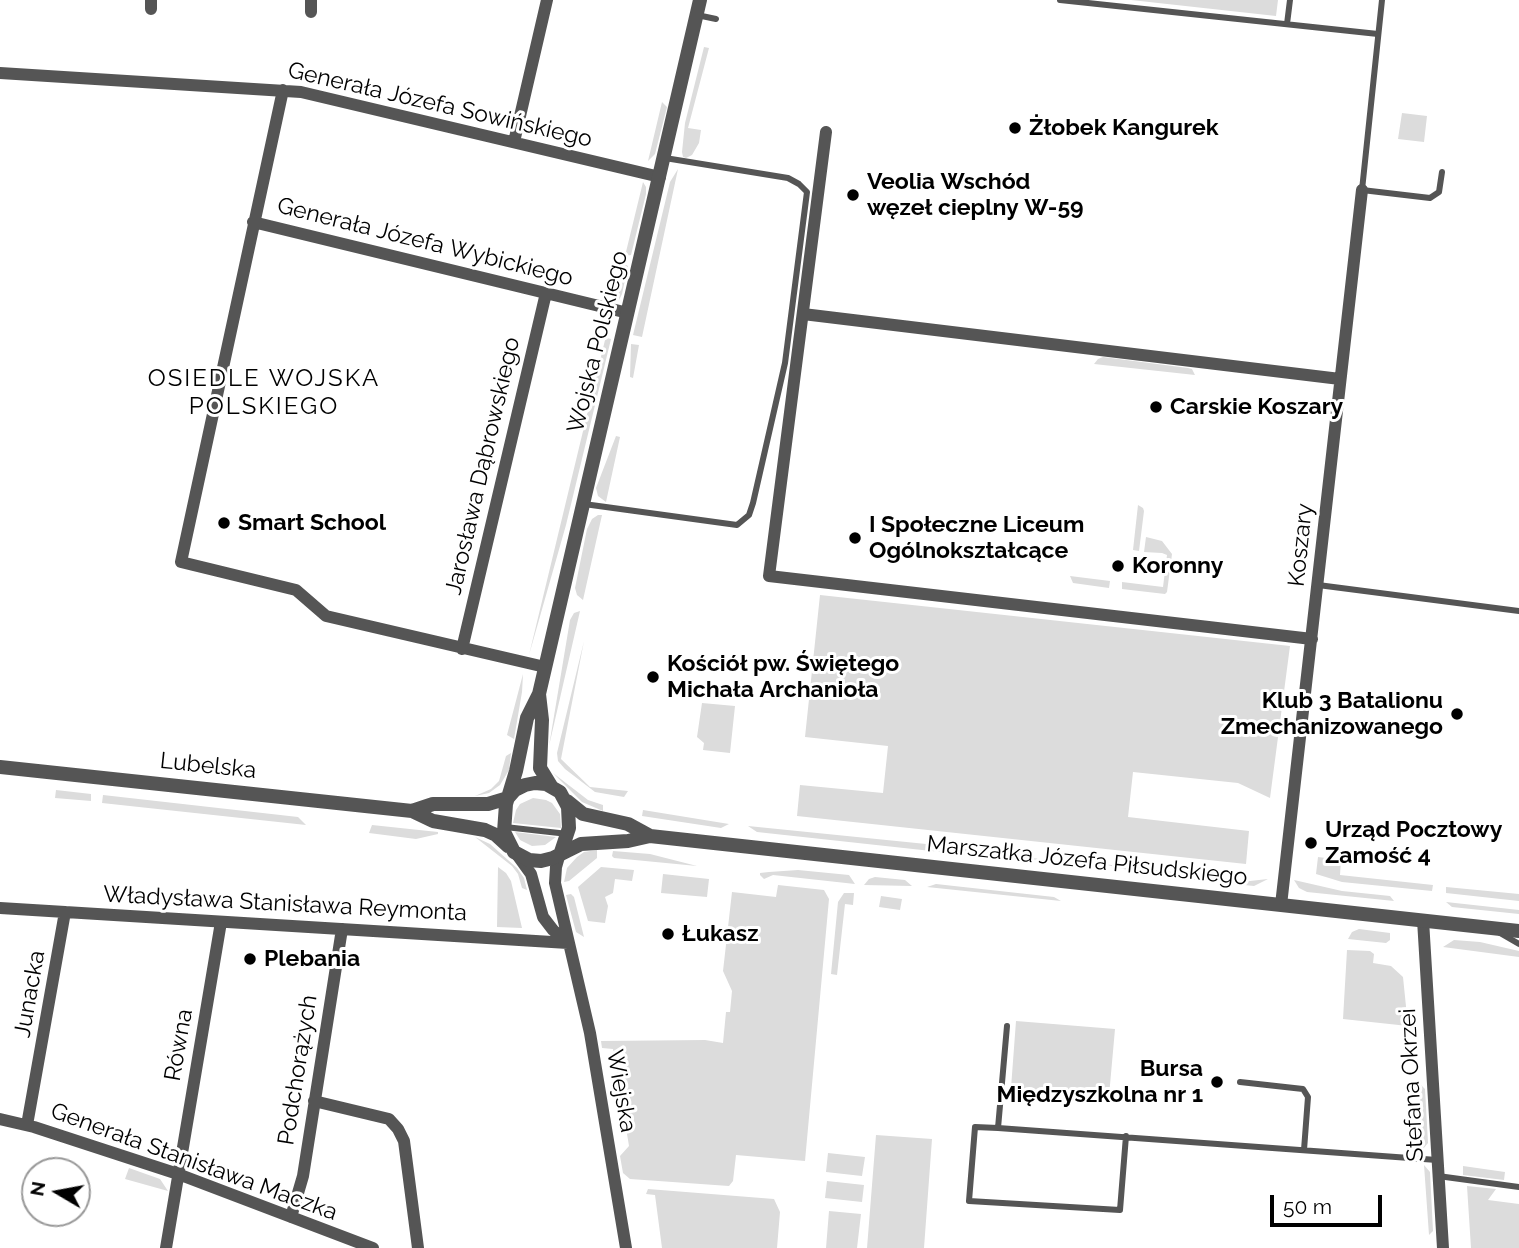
<!DOCTYPE html>
<meta charset="utf-8">
<style>
body{margin:0}
#map{position:relative;width:1519px;height:1248px;overflow:hidden;background:#fff;font-family:Raleway,sans-serif}
canvas{display:block}
.north{position:absolute;left:21px;top:1157px;width:70px;height:70px;box-sizing:border-box;background:#fff;border:2px solid #999;border-radius:50%;rotate:280deg;font-size:19px;font-weight:700;line-height:28px;text-align:center;color:#000}
.north::after{content:'';display:block;margin:auto;width:24px;height:32px;background:#000;clip-path:polygon(50% 0,100% 100%,50% 72%,0 100%)}
.scale{position:absolute;left:1270px;top:1195px;width:112px;height:32px;box-sizing:border-box;border:4px solid #000;border-top:0;padding-left:9px;font-size:21px;line-height:24px;white-space:nowrap;color:#000;-webkit-text-stroke:5px #fff;paint-order:stroke}
</style>
<div id="map">
<canvas width="1519" height="1248"></canvas>
<div class="north">N</div>
<div class="scale">50 m</div>
</div>
<script>
const ctx = document.querySelector('canvas').getContext('2d');
ctx.lineJoin = 'round';
function paint(path, color) { ctx.fillStyle = color; ctx.fill(path, 'evenodd'); }
const toPath = rows => new Path2D(rows.map(r => 'M' + r).join(''));
function stroke(path, color, width, dash) { ctx.strokeStyle = color; ctx.lineWidth = width; ctx.lineCap = dash ? 'butt' : 'round'; ctx.setLineDash(dash || []); ctx.stroke(path); }
function label(font, color, halo, rows, align = 'center') {
  ctx.font = font + ' Raleway,sans-serif'; ctx.lineWidth = 6; ctx.setLineDash([]); ctx.textBaseline = 'middle'; ctx.strokeStyle = halo; ctx.fillStyle = color; for (const [text, x, y, turn = 0] of rows) {
    ctx.save(); ctx.translate(x, y); ctx.rotate((+turn || 0) * Math.PI / 180); ctx.textAlign = isNaN(turn) ? turn : align; if (halo) ctx.strokeText(text, 0, 0); ctx.fillText(text, 0, 0); ctx.restore();
  }
}
paint(toPath([
 [1131,0,1278,0,1276,16],
 [704,47,709,48,688,128,701,130,699,143,692,155,686,158,683,157,682,152,685,123],
 [662,102,667,107,655,154,648,161],
 [1402,113,1427,116,1424,142,1398,139],
 [678,169,642,337,633,335,670,182],
 [643,182,646,187,646,194,631,255,625,256],
 [623,263,628,266,622,294,619,300,614,302],
 [607,338,611,339,566,525,529,655,605,340],
 [631,344,639,345,633,378,630,377],
 [1103,357,1188,368,1192,369,1195,375,1094,364,1098,359],
 [616,436,620,437,606,502,598,496,596,488],
 [1138,505,1143,508,1144,511,1139,551,1133,550],
 [598,515,602,515,583,600,577,595,575,588,587,529,592,519],
 [1146,537,1162,541,1172,554,1167,592,1165,594,1122,589,1122,582,1163,587,1167,555,1162,553,1144,552],
 [1070,576,1110,581,1109,588,1073,583],
 [820,595,1290,646,1270,798,1238,783,1133,772,1128,817,1249,831,1246,864,797,816,800,785,883,793,888,746,805,737],
 [580,611,549,746,570,620,574,613],
 [584,641,561,759,590,787,628,791,624,797,595,792,565,769,558,761,557,753],
 [523,674,522,692,514,739,507,735],
 [702,703,735,706,730,753,703,750,704,743,697,737],
 [511,753,509,770,500,785,489,793,475,796,491,789,499,781,506,756],
 [553,773,588,800,603,805,603,811,582,802],
 [56,790,91,794,91,801,55,798],
 [103,795,298,817,306,825,102,803],
 [533,798,546,800,552,803,560,814,561,828,513,823,516,810,520,804],
 [643,810,729,824,721,828,642,816],
 [372,825,438,832,438,834,416,839,369,833],
 [748,826,936,845,1040,859,1023,861,757,832],
 [515,832,556,837,545,845,532,846,520,840],
 [475,837,490,844,517,868,524,878,527,890,522,888,518,874,512,866],
 [597,850,597,858,569,881,564,882,567,868,577,857,584,852],
 [613,851,650,854,697,866,614,858,612,856],
 [1318,857,1341,860,1340,875,1433,885,1432,891,1342,882,1316,874],
 [1103,864,1250,881,1268,879,1254,886,1148,875],
 [498,867,506,873,511,881,522,928,497,927],
 [601,867,634,870,632,881,615,879,613,893,605,897,608,906,605,923,588,921,578,887],
 [798,870,849,875,855,884,773,875,764,879,760,875,760,873,769,872],
 [663,874,709,879,707,897,661,893],
 [875,877,905,880,912,886,864,885,869,879],
 [1294,880,1342,891,1390,896,1394,901,1307,892,1299,888],
 [936,884,1054,897,1061,901,927,887],
 [778,885,824,890,829,899,805,1161,736,1155,733,1181,729,1186,630,1179,623,1173,620,1156,629,1146,613,1049,602,1048,601,1041,705,1040,723,1043,726,1012,730,1012,732,991,723,971,732,892,776,897],
 [1446,887,1519,894,1519,901,1446,893],
 [844,893,854,893,853,905,845,904,837,975,831,974,838,902],
 [571,894,574,897,584,937,576,932,566,895],
 [881,896,902,899,900,910,879,907],
 [1446,902,1519,910,1519,914,1452,907],
 [1359,929,1390,933,1390,940,1386,943,1348,939,1352,932],
 [1454,940,1480,942,1519,951,1519,957,1443,947],
 [1347,950,1370,951,1374,954,1373,963,1391,966,1403,977,1408,1026,1343,1019],
 [1016,1021,1115,1029,1109,1096,1011,1088],
 [1419,1083,1425,1089,1428,1143,1423,1149],
 [876,1135,932,1139,924,1248,867,1248],
 [828,1153,865,1157,862,1176,826,1172],
 [1424,1165,1430,1172,1433,1231,1429,1235],
 [1463,1166,1505,1172,1504,1180,1463,1175],
 [129,1168,160,1179,168,1191,125,1179],
 [827,1181,864,1185,862,1202,825,1198],
 [1467,1186,1496,1189,1488,1200,1519,1204,1519,1248,1471,1248],
 [648,1189,774,1199,780,1212,777,1248,662,1248,655,1195,646,1194],
 [829,1211,861,1214,857,1248,826,1248]
]), '#dcdcdc');
stroke(toPath([
 [1060,0,1378,34],
 [1382,0,1362,190,1430,198,1439,192,1442,172],
 [697,15,716,19],
 [1287,24,1290,0],
 [584,504,737,525,749,515,753,503,785,363,807,192,799,184,788,178,665,158],
 [1318,585,1519,611],
 [505,827,568,834],
 [1500,933,1519,944],
 [1007,1026,998,1128,1437,1160],
 [1240,1082,1303,1089,1308,1097,1304,1150],
 [998,1128,975,1127,969,1201,1120,1210,1126,1136],
 [1438,1176,1519,1187]
]), '#555', 6);
stroke(toPath([
 [151,9,151,0],
 [311,12,311,0],
 [0,73,301,92,660,177],
 [283,90,181,562,296,590,326,616,545,667],
 [826,132,769,576,1312,639],
 [514,142,547,0],
 [253,222,628,313],
 [803,314,1340,379],
 [462,649,546,293],
 [560,853,556,867,555,883,590,1033,626,1248],
 [518,856,531,874,543,917,553,930,568,943],
 [1281,905,1362,190],
 [0,908,568,943],
 [1423,920,1443,1248],
 [314,1101,389,1119,398,1129,404,1141,418,1248],
 [0,1119,34,1127,178,1174,373,1248],
 [27,1125,65,912],
 [291,1217,303,1176,342,929],
 [166,1248,221,922]
]), '#555', 12);
stroke(toPath([
 [700,0,539,694,527,718,516,771,506,804,504,832,514,852,529,860,541,861,553,858,581,844,628,841,650,836,1519,931],
 [539,694,542,720,540,768,551,786],
 [0,767,412,811,433,821,485,830,496,835,508,846],
 [567,801,583,814,628,824,650,836],
 [412,811,433,804,488,804,508,798,515,790,525,785,535,783,546,784,560,792,568,807,569,828,561,852]
]), '#555', 14);
for (const [x, y, r, color] of [
 [1015,128,7,"#000"],
 [853,195,7,"#000"],
 [1156,407,7,"#000"],
 [224,523,7,"#000"],
 [855,538,7,"#000"],
 [1118,566,7,"#000"],
 [653,677,7,"#000"],
 [1457,714,7,"#000"],
 [1311,843,7,"#000"],
 [668,934,7,"#000"],
 [250,959,7,"#000"],
 [1217,1082,7,"#000"]
]) { const dot = new Path2D(); dot.arc(x, y, r, 0, 2 * Math.PI); ctx.fillStyle = color; ctx.fill(dot); stroke(dot, '#fff', 2.5); }
label('23px', '#000', '#fff', [
 ["Generała Józefa Sowińskiego",440,105,13],
 ["Generała Józefa Wybickiego",425,242,14],
 ["Wojska Polskiego",598,342,-76],
 ["Jarosława Dąbrowskiego",483,466,-77],
 ["Koszary",1301,545,-84],
 ["Lubelska",208,766,6],
 ["Marszałka Józefa Piłsudskiego",1087,861,6],
 ["Władysława Stanisława Reymonta",285,904,3],
 ["Junacka",30,994,-80],
 ["Równa",179,1045,-80],
 ["Podchorążych",298,1070,-81],
 ["Stefana Okrzei",1412,1085,-93],
 ["Wiejska",621,1091,80],
 ["Generała Stanisława Maczka",194,1162,20]
]);
label('bold 23px', '#000', '#fff', [
 ["Żłobek Kangurek",1029,128],
 ["Veolia Wschód",867,182],
 ["węzeł cieplny W-59",867,208],
 ["Carskie Koszary",1170,407],
 ["Smart School",238,523],
 ["I Społeczne Liceum",869,525],
 ["Ogólnokształcące",869,551],
 ["Koronny",1132,566],
 ["Kościół pw. Świętego",667,664],
 ["Michała Archanioła",667,690],
 ["Klub 3 Batalionu",1443,701,"right"],
 ["Zmechanizowanego",1443,727,"right"],
 ["Urząd Pocztowy",1325,830],
 ["Zamość 4",1325,856],
 ["Łukasz",682,934],
 ["Plebania",264,959],
 ["Bursa",1203,1069,"right"],
 ["Międzyszkolna nr 1",1203,1095,"right"]
], 'left');
ctx.letterSpacing = '2px';
label('24px', '#000', '#fff', [
 ["OSIEDLE WOJSKA",264,379],
 ["POLSKIEGO",264,407]
]);
ctx.letterSpacing = '0px';
</script>
